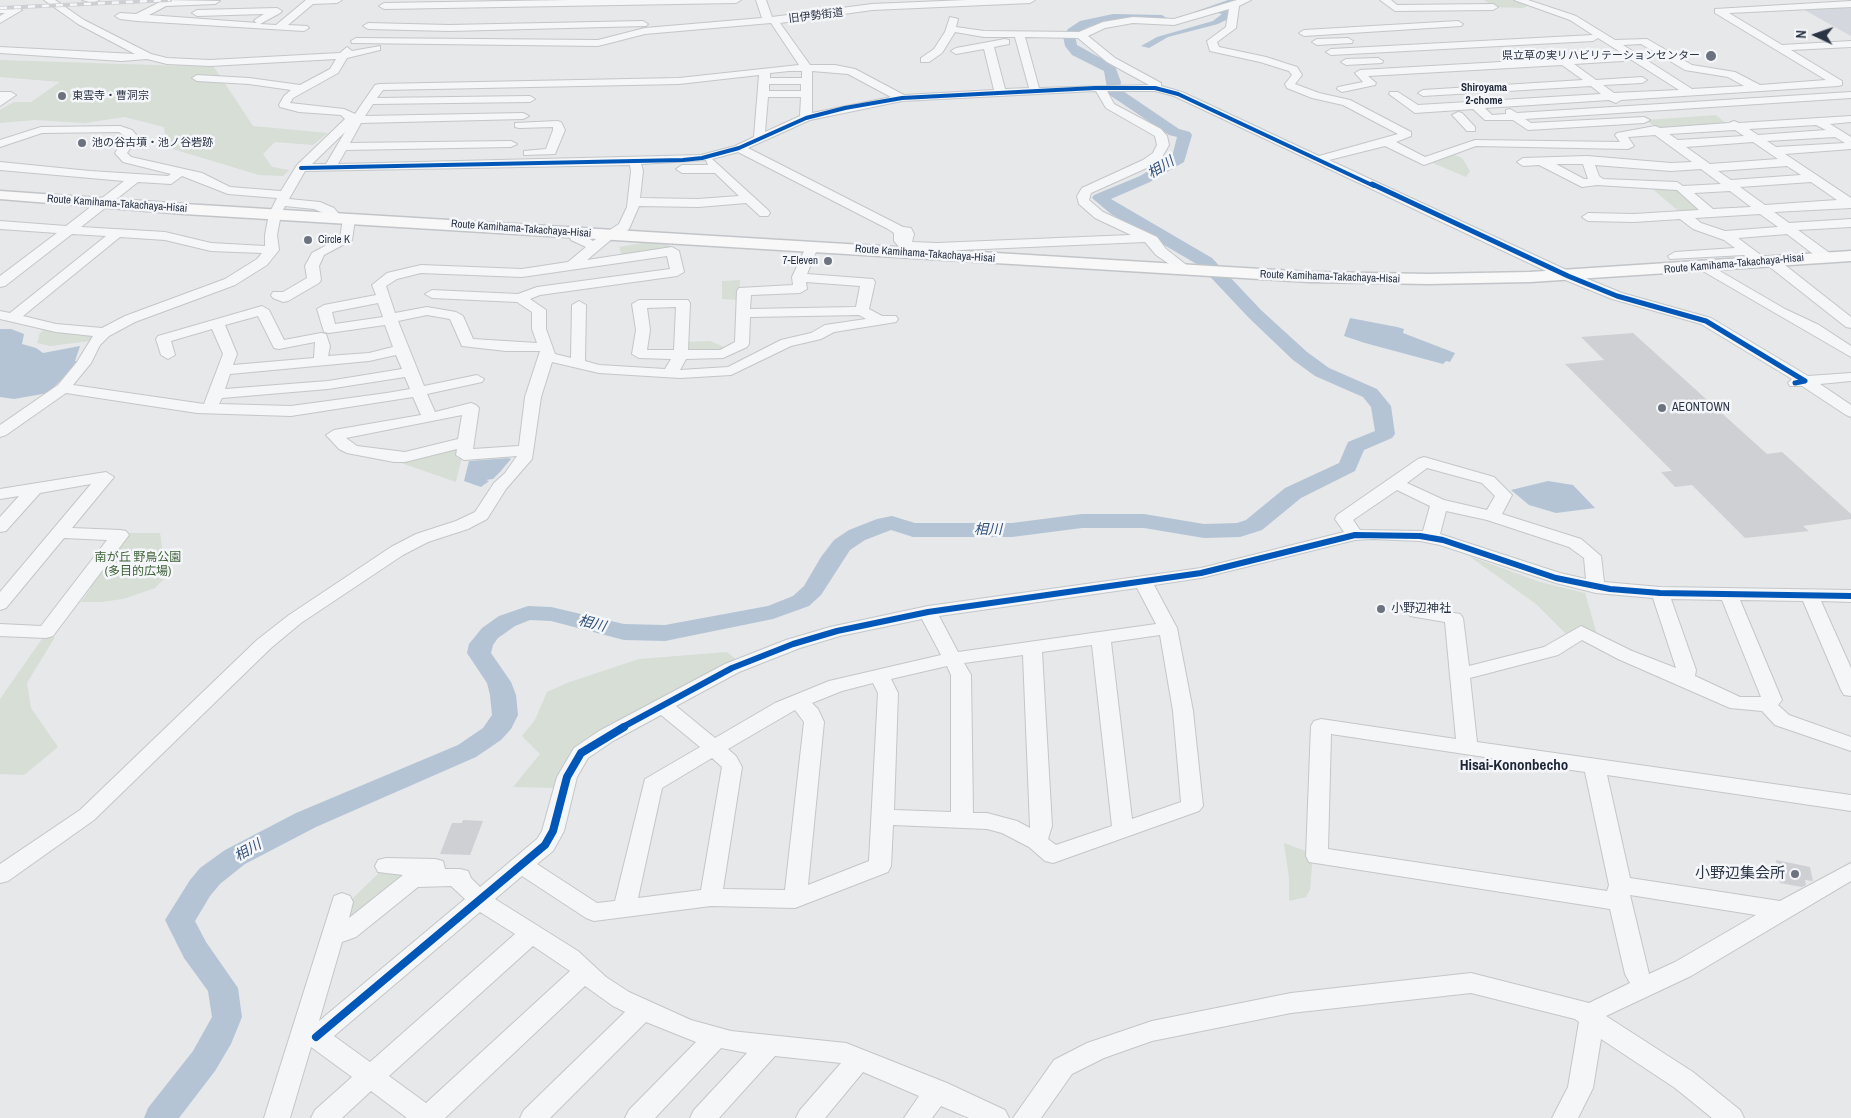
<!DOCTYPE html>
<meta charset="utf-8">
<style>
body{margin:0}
#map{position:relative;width:1851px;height:1118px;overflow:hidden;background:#e6e8ea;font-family:"Archivo Narrow",sans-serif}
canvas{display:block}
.north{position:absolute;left:1791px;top:10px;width:50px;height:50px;-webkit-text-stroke:4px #f4f6f9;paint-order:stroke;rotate:273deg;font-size:14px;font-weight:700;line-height:20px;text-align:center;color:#2b3445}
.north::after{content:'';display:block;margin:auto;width:18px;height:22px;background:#2b3445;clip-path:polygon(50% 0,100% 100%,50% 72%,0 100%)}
</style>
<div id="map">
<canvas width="1851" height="1118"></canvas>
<div class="north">N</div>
</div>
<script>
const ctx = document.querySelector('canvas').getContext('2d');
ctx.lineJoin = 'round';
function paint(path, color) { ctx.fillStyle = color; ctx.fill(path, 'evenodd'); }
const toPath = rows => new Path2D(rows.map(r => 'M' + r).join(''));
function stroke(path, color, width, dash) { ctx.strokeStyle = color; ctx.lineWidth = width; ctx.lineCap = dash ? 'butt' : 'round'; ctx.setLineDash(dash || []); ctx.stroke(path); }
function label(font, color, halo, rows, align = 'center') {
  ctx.font = font + ' "Archivo Narrow","Noto Sans JP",sans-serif'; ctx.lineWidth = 5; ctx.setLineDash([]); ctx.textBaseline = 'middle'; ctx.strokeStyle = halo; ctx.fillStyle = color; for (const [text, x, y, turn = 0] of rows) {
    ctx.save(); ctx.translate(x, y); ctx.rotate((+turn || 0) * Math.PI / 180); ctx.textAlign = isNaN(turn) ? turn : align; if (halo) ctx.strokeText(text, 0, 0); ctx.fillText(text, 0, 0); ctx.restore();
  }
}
paint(toPath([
 [1851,5,1851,36,1801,8]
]), '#d4d7dd');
paint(toPath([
 [1484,0,1514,0,1530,5,1523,8,1494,7],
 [0,60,214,67,253,126,328,133,313,145,275,142,263,154,272,167,289,170,283,176,259,175,166,147,164,127,124,117,85,123,35,120,0,123,0,110,14,102,31,102,60,82,0,77],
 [1716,115,1727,124,1659,130,1646,120],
 [1452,154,1462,158,1470,171,1466,177,1433,163,1433,160],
 [1649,186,1676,188,1703,211,1682,214],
 [643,243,669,245,670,249,622,255,619,247],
 [740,280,739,300,722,299,722,281],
 [45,329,94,336,90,341,50,346,37,343,40,333],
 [710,341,726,348,721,351,686,351,687,342],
 [451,448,458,450,457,458,462,457,456,482,390,459],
 [127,533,160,533,166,577,155,588,123,599,101,602,81,602,91,588,87,587],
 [1469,556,1540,582,1585,593,1598,638,1565,633,1536,604],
 [44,636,55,637,27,683,31,708,58,747,24,775,0,774,0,699],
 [727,652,737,660,574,751,561,769,556,788,513,787,540,754,522,736,535,720,547,692,567,683,639,659],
 [1284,843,1313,854,1310,890,1306,897,1289,901,1289,878],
 [382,870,413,871,349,924,350,901]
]), '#d6ded6');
paint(toPath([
 [1228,0,1243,0,1228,19,1218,24,1168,37,1149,48,1141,46,1157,37,1213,21,1222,14,1214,12,1177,20,1104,19,1137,17,1174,19],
 [1350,318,1397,327,1404,329,1403,333,1455,353,1450,362,1446,361,1443,364,1365,343,1344,336],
 [0,329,11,329,24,334,22,344,36,348,43,353,80,346,75,361,79,362,48,393,14,399,0,397],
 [509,458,511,459,500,472,493,479,486,480,489,481,481,487,464,481,469,461],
 [1548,481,1573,485,1595,508,1556,513,1529,505,1511,490]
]), '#b4c4d5');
paint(toPath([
 [1113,14,1162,15,1168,19,1162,23,1113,22,1088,27,1075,36,1077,45,1115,66,1121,82,1120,89,1179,129,1190,132,1192,135,1184,162,1150,182,1111,199,1212,258,1261,310,1307,352,1329,368,1377,389,1391,406,1395,434,1392,438,1364,450,1355,471,1301,498,1262,530,1240,537,1204,538,1144,528,1082,528,1012,537,913,537,891,530,865,540,850,550,821,595,809,606,773,619,665,641,624,640,551,621,530,620,515,626,498,638,493,645,491,653,511,682,516,695,518,715,511,729,501,740,476,757,316,827,245,864,220,884,210,896,195,921,206,942,238,988,242,1017,231,1044,215,1071,179,1118,144,1118,148,1108,193,1051,212,1017,208,991,184,958,165,920,190,880,200,868,225,850,296,813,458,745,483,728,492,715,490,695,487,683,467,653,469,644,482,628,499,616,528,606,551,607,624,624,665,625,768,606,793,596,804,586,821,557,834,540,849,530,877,519,892,516,915,523,1012,523,1082,514,1144,514,1204,524,1237,523,1246,520,1285,488,1339,463,1348,442,1375,431,1371,407,1363,397,1315,376,1293,360,1249,318,1200,266,1111,214,1092,198,1094,195,1140,176,1172,157,1177,137,1169,135,1108,94,1104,71,1072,55,1065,46,1063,36,1068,29,1080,21,1113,14]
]), '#b4c4d5');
paint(toPath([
 [1633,333,1767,454,1782,452,1851,514,1851,519,1803,526,1809,531,1745,538,1692,485,1675,487,1661,472,1672,471,1565,364,1604,360,1581,337],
 [463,820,483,821,470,855,440,854,452,823,462,823],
 [1776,860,1810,867,1813,881,1805,880,1806,885,1802,887,1780,883]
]), '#ced0d3');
const minor = toPath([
 [44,0,55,0,84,20,151,54,167,58,210,60,340,53,347,47,352,51,380,46,380,50,347,58,338,73,293,98,290,103,344,109,355,114,375,85,379,84,679,78,799,65,771,23,645,34,598,46,352,43,351,41,356,38,598,40,645,28,762,18,756,0,766,0,772,17,872,4,966,0,1035,0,1030,3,872,10,780,23,810,65,835,65,855,69,904,95,994,90,984,49,956,54,951,51,956,48,1005,39,1009,40,1009,44,994,47,1005,89,1029,88,1015,37,984,37,955,32,942,53,929,62,921,62,921,58,934,49,945,32,950,17,958,19,956,27,984,31,1079,32,1103,22,1133,17,1174,19,1237,0,1251,0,1239,6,1236,28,1217,42,1219,47,1266,57,1297,67,1302,75,1295,84,1319,93,1350,100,1411,132,1411,136,1396,142,1425,157,1475,140,1620,142,1615,135,1617,133,1655,126,1660,128,1729,123,1734,121,1739,123,1851,116,1851,122,1830,124,1851,137,1851,149,1785,154,1851,198,1851,208,1774,212,1789,223,1851,219,1851,227,1798,230,1831,254,1833,257,1831,260,1821,260,1787,234,1738,238,1766,259,1776,258,1851,317,1851,328,1846,327,1766,264,1756,265,1744,255,1670,259,1668,256,1675,252,1735,248,1724,240,1693,229,1680,219,1634,222,1588,221,1582,217,1588,213,1634,214,1699,210,1677,190,1597,185,1582,187,1539,165,1523,166,1517,162,1523,158,1587,156,1671,163,1692,162,1655,135,1628,137,1634,146,1628,149,1476,146,1424,165,1385,146,1329,160,1573,273,1622,293,1711,318,1808,376,1851,373,1851,381,1820,384,1851,405,1851,417,1846,415,1802,386,1790,386,1788,383,1792,379,1701,324,1612,299,1563,279,1174,96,1155,91,1107,91,1114,104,1161,129,1167,136,1169,145,1162,157,1151,166,1091,193,1089,200,1103,212,1157,237,1166,249,1189,267,1191,270,1189,273,1184,274,1156,255,1145,242,937,251,900,248,894,241,894,233,888,229,738,152,712,159,768,210,770,213,768,216,760,216,746,203,698,207,639,206,629,229,619,238,613,238,587,260,672,247,679,251,684,272,677,276,540,295,530,299,546,310,546,329,555,354,571,358,572,305,579,301,586,305,585,361,599,365,665,369,671,359,639,358,632,354,636,330,632,304,639,300,688,300,690,303,688,350,720,350,735,342,737,291,739,288,793,285,792,277,806,247,812,243,818,247,807,274,873,279,875,282,869,309,882,316,896,316,898,319,896,322,834,332,821,339,791,346,731,375,680,378,599,373,552,362,541,397,532,459,506,489,487,519,468,529,428,542,403,555,301,623,271,648,94,820,8,881,0,883,0,864,80,810,257,640,289,615,391,547,416,534,456,521,475,512,494,483,505,473,517,456,464,460,456,455,457,449,405,462,394,462,347,453,339,449,326,435,334,430,421,415,413,397,291,416,197,413,66,393,6,435,0,437,0,425,58,385,77,362,93,336,56,332,0,319,0,311,10,313,106,236,72,234,5,286,0,287,0,276,57,233,0,229,0,221,66,226,124,181,0,170,0,162,90,171,168,176,171,174,123,162,115,153,126,137,119,132,42,133,0,147,0,140,41,127,120,126,132,130,138,137,127,153,131,157,202,173,230,187,281,191,297,165,345,119,341,115,299,112,280,107,279,105,284,96,291,90,249,84,197,81,192,78,197,75,249,78,300,85,330,69,336,59,210,66,167,64,147,59,122,61,0,53,0,47,135,54,78,24,44,0],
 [1229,9,1226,27,1207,41,1210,51,1260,62,1289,71,1292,75,1285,84,1287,88,1312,98,1343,105,1398,134,1319,156,1182,92,1161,86,1161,83,1115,58,1088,36,1105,28,1133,23,1174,25,1229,9],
 [1025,37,1078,38,1107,62,1149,85,1039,88,1025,37],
 [789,71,802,71,802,78,770,78,770,73,789,71],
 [812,71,848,74,891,97,812,113,812,71],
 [759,75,754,137,735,146,701,155,338,164,346,150,511,147,517,144,511,141,350,143,361,123,523,119,529,116,523,113,365,116,373,104,530,102,535,99,530,96,377,98,383,90,679,84,759,75],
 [769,84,801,84,801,91,769,91,769,84],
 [1096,91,1106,108,1155,136,1157,145,1153,153,1143,160,1082,188,1077,196,1079,204,1095,218,1131,235,937,243,912,242,914,234,911,228,903,227,748,148,810,120,902,101,1096,91],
 [768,97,801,97,800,116,765,132,768,97],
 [1816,125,1826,130,1758,135,1749,129,1816,125],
 [1735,130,1744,136,1678,140,1669,134,1735,130],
 [345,132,326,164,312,164,345,132],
 [1835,137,1845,143,1776,147,1767,141,1835,137],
 [1753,142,1778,159,1710,164,1686,147,1753,142],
 [706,160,708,165,682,165,676,169,682,173,715,173,739,196,698,199,640,198,643,171,641,164,706,160],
 [1556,164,1583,164,1588,179,1584,179,1556,164],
 [630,165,631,171,627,207,619,224,593,241,581,234,571,234,570,237,571,240,586,247,568,262,522,269,421,265,387,273,372,285,376,295,324,305,317,309,324,332,329,333,385,325,393,347,369,353,328,356,330,346,326,334,321,333,284,340,269,310,262,306,158,336,156,339,161,355,168,359,175,355,171,341,212,329,223,354,204,404,73,385,91,363,100,345,109,336,135,322,235,285,267,265,279,250,277,235,281,214,285,206,314,209,326,214,332,221,340,221,342,218,334,208,320,202,289,199,305,171,630,165],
 [1595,165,1671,171,1701,169,1721,184,1683,186,1677,182,1603,179,1599,176,1595,165],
 [1787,166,1801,175,1731,180,1718,171,1787,166],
 [182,176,228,194,277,198,269,214,265,235,265,246,211,243,165,232,81,227,138,182,171,184,182,176],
 [1811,182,1837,200,1765,205,1740,187,1811,182],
 [1730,191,1751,207,1713,209,1694,193,1730,191],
 [1760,214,1778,227,1725,231,1701,223,1695,218,1760,214],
 [120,237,165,240,211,251,262,253,257,259,225,279,125,316,102,328,56,324,23,316,120,237],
 [667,256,670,269,537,287,518,294,432,290,425,294,432,298,517,302,532,312,532,329,537,343,473,339,463,316,456,312,427,307,395,313,386,286,397,279,421,273,522,277,667,256],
 [806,282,860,286,856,307,750,309,751,295,800,293,807,289,806,282],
 [378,303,383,317,335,324,332,312,378,303],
 [676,307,674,350,647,350,650,330,647,308,676,307],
 [427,315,450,319,462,346,506,351,540,351,525,397,519,446,473,449,479,408,476,405,471,403,435,412,427,394,482,382,484,379,477,375,424,386,398,321,427,315],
 [859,315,866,319,825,325,811,333,781,340,728,367,680,370,686,359,723,358,747,347,749,344,750,317,859,315],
 [258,316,274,348,279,349,315,342,314,358,233,365,237,354,225,325,258,316],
 [396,355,402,369,328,381,225,389,230,374,369,361,396,355],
 [405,377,410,389,387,393,291,406,219,404,222,398,328,389,405,377],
 [462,415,458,439,405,452,357,446,346,438,462,415],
 [82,0,99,0,94,3,82,0],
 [164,0,220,1,215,4,166,6,149,15,257,23,254,21,256,19,264,14,197,16,192,13,197,10,277,8,282,11,280,13,260,24,276,25,306,0,342,0,337,3,313,4,288,25,307,26,309,28,304,31,137,21,120,19,115,16,120,13,136,14,164,0],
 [569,0,741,0,736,3,384,9,379,6,384,3,569,0],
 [1380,0,1391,0,1397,5,1493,4,1498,7,1493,10,1395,11,1380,0],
 [1514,0,1528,0,1576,16,1615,40,1647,39,1692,65,1735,72,1760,85,1826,80,1715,13,1715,9,1851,1,1851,7,1729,13,1782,45,1851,41,1851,47,1791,50,1842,81,1842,85,1838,86,1621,100,1616,103,1609,100,1485,108,1492,115,1506,114,1506,110,1510,109,1517,113,1851,92,1851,98,1525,119,1531,123,1644,117,1650,120,1644,123,1528,130,1513,120,1485,120,1473,109,1415,113,1389,94,1390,92,1398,92,1418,105,1601,94,1591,86,1423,96,1418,93,1423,90,1583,80,1562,65,1368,76,1376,83,1375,85,1342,92,1337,89,1338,87,1363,82,1355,73,1360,70,1625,55,1598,38,1593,41,1331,55,1326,52,1331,49,1593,35,1570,20,1514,0],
 [1641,44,1685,70,1728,77,1744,86,1692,89,1623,45,1641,44],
 [1627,57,1679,90,1614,93,1603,85,1642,83,1647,80,1642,77,1596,80,1574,64,1623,61,1627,60,1627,57],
 [0,7,17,7,22,10,0,23,0,16,5,13,0,13,0,7],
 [643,21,648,24,646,26,449,31,368,29,363,26,368,23,449,25,643,21],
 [1458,21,1463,24,1461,26,1304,36,1299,33,1304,30,1458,21],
 [1348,38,1353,41,1352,43,1317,45,1312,42,1317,39,1348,38],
 [1378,58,1383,61,1382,63,1346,65,1341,62,1346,59,1378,58],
 [0,92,11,92,16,95,0,106,0,92],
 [1458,112,1462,113,1475,127,1475,131,1467,131,1454,117,1452,115,1458,112],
 [557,121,561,122,565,130,555,154,524,155,524,151,546,149,553,130,553,127,519,128,515,127,515,123,557,121],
 [349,215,355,219,352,240,324,255,319,266,321,280,319,283,288,301,283,302,273,298,271,295,273,292,283,292,307,278,305,266,312,253,340,238,343,219,349,215],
 [1706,263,1785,309,1819,325,1851,346,1851,357,1701,270,1699,267,1701,264,1706,263],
 [1424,457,1494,477,1512,495,1502,514,1581,539,1601,556,1604,582,1660,587,1851,590,1851,602,1821,601,1851,668,1851,696,1844,695,1841,690,1803,601,1740,600,1782,700,1778,705,1789,715,1851,737,1851,751,1775,725,1762,711,1730,708,1618,659,1582,640,1558,655,1470,678,1477,742,1851,795,1851,811,1607,775,1630,878,1780,901,1851,863,1851,881,1691,976,1606,1016,1693,1072,1740,1110,1744,1118,1712,1118,1675,1088,1601,1039,1593,1088,1578,1118,1552,1118,1568,1087,1579,1022,1575,1019,1471,993,1291,1013,1152,1041,1104,1058,1072,1074,1041,1118,1013,1118,1054,1060,1087,1043,1152,1021,1291,993,1471,973,1589,1003,1630,983,1625,974,1610,909,1309,862,1306,856,1311,726,1314,721,1321,719,1456,739,1445,622,1410,616,1407,612,1410,608,1416,606,1460,614,1463,618,1469,666,1544,647,1581,626,1632,651,1676,668,1653,598,1596,593,1556,583,1440,545,1420,541,1373,539,1355,540,1201,578,1154,585,1177,628,1193,711,1203,806,1199,811,1053,863,1045,861,1029,847,1002,833,987,829,893,825,891,866,888,872,795,908,711,906,594,921,586,918,522,876,495,899,578,951,606,977,629,992,691,1020,731,1031,846,1043,947,1083,1005,1110,1009,1118,969,1118,941,1106,932,1118,904,1118,919,1096,863,1072,825,1118,796,1118,800,1110,841,1063,775,1056,719,1118,690,1118,694,1110,747,1053,721,1048,655,1118,625,1118,629,1110,696,1042,646,1022,550,1118,520,1118,524,1110,625,1012,613,1006,585,986,445,1118,407,1118,371,1091,342,1118,311,1118,315,1110,352,1077,311,1047,290,1118,264,1118,334,896,342,893,350,896,353,902,349,918,403,875,378,872,375,866,378,860,386,858,435,859,443,861,445,869,460,869,468,871,471,878,480,887,537,839,542,831,557,777,574,748,599,731,725,664,786,640,830,627,928,606,1201,568,1344,532,1335,519,1337,515,1418,459,1424,457],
 [1427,468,1482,483,1495,496,1487,510,1444,500,1407,483,1427,468],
 [1397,490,1430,506,1423,531,1360,530,1353,520,1397,490],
 [1446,511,1487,520,1569,547,1584,558,1586,579,1560,573,1440,534,1446,511],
 [1137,588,1156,624,958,652,939,616,1137,588],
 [1671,599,1722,600,1761,697,1740,697,1695,676,1696,670,1671,599],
 [922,619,941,655,829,681,775,703,715,738,676,706,739,672,800,648,840,636,922,619],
 [1160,635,1173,711,1181,802,1132,819,1111,642,1160,635],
 [1092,645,1112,826,1056,845,1048,839,1052,826,1042,652,1092,645],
 [1023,655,1030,826,1030,828,1017,821,987,813,973,813,971,675,964,663,1023,655],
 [947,666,951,675,951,812,894,810,898,693,891,679,947,666],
 [873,683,878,693,869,861,808,885,824,722,818,709,812,703,842,691,873,683],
 [795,710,804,722,785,890,723,889,742,767,736,756,728,749,795,710],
 [661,715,700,747,645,779,615,901,597,903,537,864,553,851,564,831,577,777,588,758,613,741,661,715],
 [1331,734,1585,772,1609,885,1607,891,1328,849,1331,734],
 [712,758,722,767,701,890,638,898,662,788,712,758],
 [451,886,465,899,319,1021,342,942,356,937,418,887,451,886],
 [1630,895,1756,915,1675,962,1649,974,1630,895],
 [480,912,515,934,370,1062,334,1036,480,912],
 [533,946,570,971,426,1103,389,1076,533,946],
 [106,472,114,477,72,528,120,530,126,531,129,535,53,636,46,638,0,636,0,624,41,626,107,540,64,538,6,608,0,610,0,592,91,484,40,493,6,531,0,532,0,517,19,496,0,499,0,489,106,472]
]);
const major = toPath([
 [0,191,184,204,1310,272,1429,274,1530,272,1851,251,1851,261,1530,282,1429,284,1310,282,184,214,0,199,0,191]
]);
stroke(minor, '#c4c6c8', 2);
stroke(major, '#c2c5c8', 3);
paint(minor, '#f5f6f7');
paint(major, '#f8f8f8');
const rail = toPath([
 [0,8,170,0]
]);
stroke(rail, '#cecfd2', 4);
stroke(rail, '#f4f6f9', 2.5, [7]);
stroke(toPath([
 [301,168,683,160,702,158,739,148,806,118,845,108,902,98,1095,88,1155,88,1178,94,1374,186]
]), '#0057b8', 4);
stroke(toPath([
 [1372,184,1568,276,1617,296,1706,321,1805,381,1795,383]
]), '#0057b8', 5);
stroke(toPath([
 [621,728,732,668,793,644,837,631,928,612,1201,573,1355,535,1420,536,1443,540,1556,578,1610,589,1660,593,1851,596]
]), '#0057b8', 6);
stroke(toPath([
 [316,1037,545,845,553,831,567,777,581,753,624,727]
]), '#0057b8', 8);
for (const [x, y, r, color] of [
 [1711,56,6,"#6c737f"],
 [62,96,5,"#6c737f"],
 [82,143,5,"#6c737f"],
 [308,240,5,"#6c737f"],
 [828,261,5,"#6c737f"],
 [1662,408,5,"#6c737f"],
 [1381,609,5,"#6c737f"],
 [1795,874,5,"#6c737f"]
]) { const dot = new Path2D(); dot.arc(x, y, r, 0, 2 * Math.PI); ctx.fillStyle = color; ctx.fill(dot); stroke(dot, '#f4f6f9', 2); }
label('11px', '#2b3445', '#f4f6f9', [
 ["旧伊勢街道",816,16,-7],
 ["Route Kamihama-Takachaya-Hisai",117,204,4],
 ["Route Kamihama-Takachaya-Hisai",521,229,4],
 ["Route Kamihama-Takachaya-Hisai",925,254,4],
 ["Route Kamihama-Takachaya-Hisai",1734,264,-5],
 ["Route Kamihama-Takachaya-Hisai",1330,277,2]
]);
label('11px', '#2b3445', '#f4f6f9', [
 ["県立草の実リハビリテーションセンター",1700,56,"right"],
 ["東雲寺・曹洞宗",72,96],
 ["池の谷古墳・池ノ谷砦跡",92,143],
 ["Circle K",318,240],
 ["7-Eleven",818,261,"right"]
], 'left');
label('bold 11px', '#1d2536', '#f4f6f9', [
 ["Shiroyama",1484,88],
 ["2-chome",1484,101]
]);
label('12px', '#2b3445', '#f4f6f9', [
 ["AEONTOWN",1672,408],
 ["小野辺神社",1391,609]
], 'left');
label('12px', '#3f6138', '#f4f6f9', [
 ["南が丘 野鳥公園",138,558],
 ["(多目的広場)",138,572]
]);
label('italic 14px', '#34527a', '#f4f6f9', [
 ["相川",1161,168,-32],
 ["相川",988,530],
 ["相川",592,624,14],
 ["相川",248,851,-30]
]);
label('bold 15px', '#1d2536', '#f4f6f9', [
 ["Hisai-Kononbecho",1514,766]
]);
label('15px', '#2b3445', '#f4f6f9', [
 ["小野辺集会所",1785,874]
], 'right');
</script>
